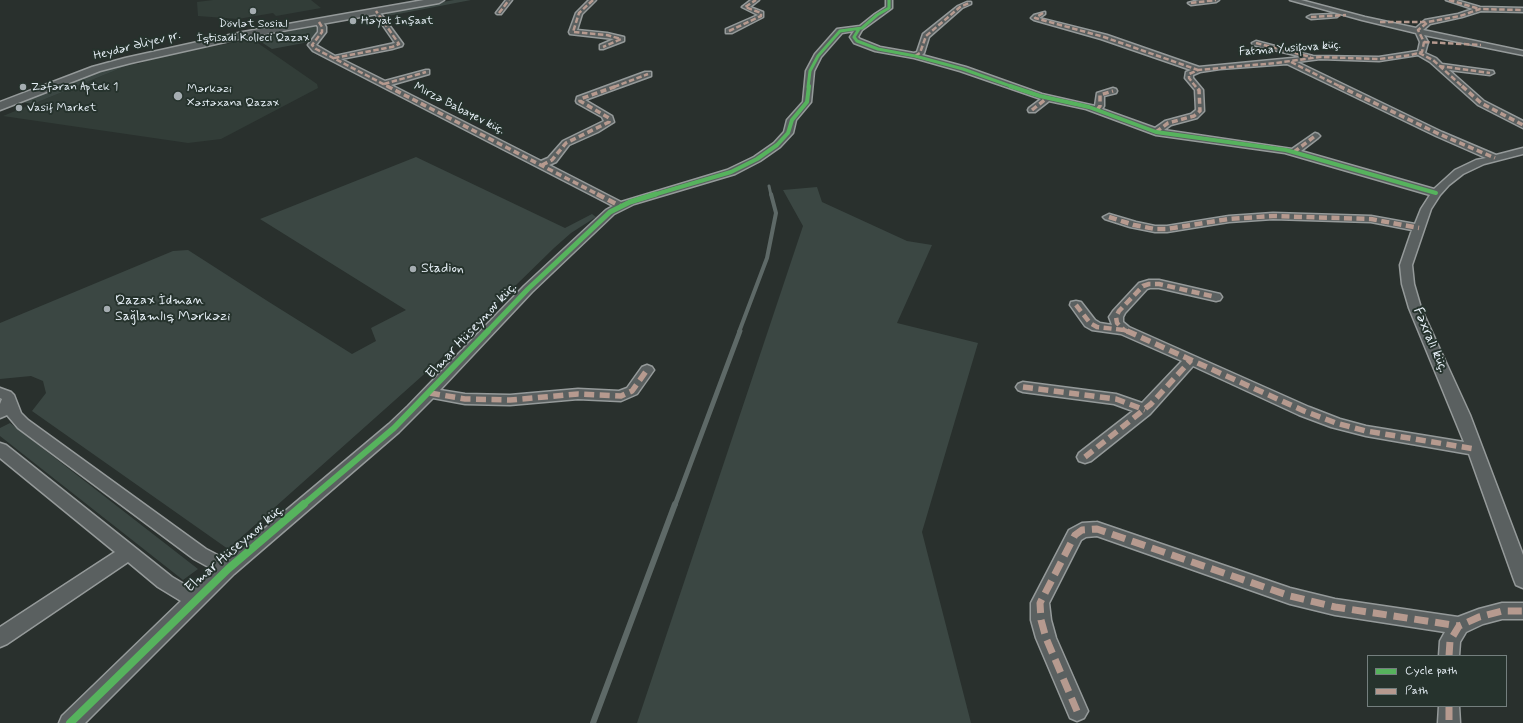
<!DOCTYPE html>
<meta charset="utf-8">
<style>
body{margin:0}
#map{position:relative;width:1523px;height:723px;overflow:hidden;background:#29302d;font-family:Mynerve,sans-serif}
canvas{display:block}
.legend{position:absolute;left:1367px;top:655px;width:140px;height:52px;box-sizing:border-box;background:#26332d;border:1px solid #747f7e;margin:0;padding:5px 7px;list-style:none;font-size:12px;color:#e8f1f8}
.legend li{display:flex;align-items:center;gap:8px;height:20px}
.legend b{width:20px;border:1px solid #747f7e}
</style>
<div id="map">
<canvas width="1523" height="723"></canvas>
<ul class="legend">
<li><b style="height:5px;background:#56b35d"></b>Cycle path</li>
<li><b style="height:5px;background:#b69a8f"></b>Path</li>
</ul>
</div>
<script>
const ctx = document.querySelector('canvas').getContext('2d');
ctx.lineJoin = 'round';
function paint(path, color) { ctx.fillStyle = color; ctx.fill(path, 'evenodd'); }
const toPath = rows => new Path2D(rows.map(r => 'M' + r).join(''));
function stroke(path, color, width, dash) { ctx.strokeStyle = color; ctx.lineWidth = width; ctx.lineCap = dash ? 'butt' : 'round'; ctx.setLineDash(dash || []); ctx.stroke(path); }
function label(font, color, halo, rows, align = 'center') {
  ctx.font = font + ' Mynerve,sans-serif'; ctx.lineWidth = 4; ctx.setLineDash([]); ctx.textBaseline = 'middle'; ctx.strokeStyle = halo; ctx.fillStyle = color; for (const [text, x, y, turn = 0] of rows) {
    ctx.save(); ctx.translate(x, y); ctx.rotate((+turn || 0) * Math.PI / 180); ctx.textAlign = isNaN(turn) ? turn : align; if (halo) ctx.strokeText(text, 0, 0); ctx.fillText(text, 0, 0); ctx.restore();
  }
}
paint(toPath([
 [213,0,311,0,321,8,276,16,273,13,238,19,198,16,197,2],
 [252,39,317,84,318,88,221,139,188,143,3,116,131,64,138,64,154,58]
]), '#323d38');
paint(toPath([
 [454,0,471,0,388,16,385,12],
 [316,26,316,34,309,42,272,49,255,38],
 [126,63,131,64,33,104,21,102,102,71],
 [416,157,565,228,592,214,596,217,571,233,554,248,431,368,228,549,32,411,46,393,43,381,31,376,0,379,0,323,173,251,188,250,269,302,352,354,376,341,371,328,406,310,260,219],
 [817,187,822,202,907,241,932,245,897,323,978,343,922,532,971,723,637,723,803,226,783,190],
 [10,423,198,569,183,580,0,436,0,428]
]), '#3b4743');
stroke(toPath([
 [769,186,771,195]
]), '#5e6967', 3);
stroke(toPath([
 [739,332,767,258,776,213,771,194]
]), '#5e6967', 4);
stroke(toPath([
 [675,505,740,331]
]), '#5e6967', 5);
stroke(toPath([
 [593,723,675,504]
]), '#5e6967', 6);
const minor = toPath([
 [506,0,512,0,501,14,497,14,496,13,506,0],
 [589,0,596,0,582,14,577,30,607,33,624,37,624,41,603,49,600,49,600,45,614,39,570,34,569,32,576,13,589,0],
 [751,0,759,0,750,7,763,12,763,17,732,33,726,33,726,29,758,15,742,7,751,0],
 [886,0,892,0,892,8,862,30,858,37,860,39,880,47,914,53,917,52,923,34,958,6,967,2,971,2,971,4,962,8,929,37,924,53,922,55,966,67,1042,94,1095,106,1097,93,1113,88,1116,89,1117,91,1116,93,1104,96,1104,106,1102,109,1155,128,1165,121,1191,114,1196,110,1195,90,1185,78,1186,72,1191,70,1101,39,1034,20,1031,18,1034,15,1045,12,1045,14,1039,18,1107,35,1199,67,1303,57,1253,45,1252,43,1256,41,1313,56,1379,57,1418,51,1420,42,1416,33,1362,20,1290,0,1301,0,1365,17,1416,28,1425,20,1458,14,1473,9,1446,0,1456,0,1480,7,1523,8,1523,12,1481,11,1462,17,1430,24,1423,30,1523,51,1523,55,1424,35,1428,42,1425,53,1436,58,1442,64,1493,71,1494,73,1490,75,1449,70,1484,101,1523,121,1523,128,1478,105,1430,62,1418,55,1379,61,1320,59,1297,62,1442,132,1496,155,1523,148,1523,154,1484,164,1463,174,1449,185,1440,195,1431,209,1412,265,1414,284,1421,308,1470,415,1523,555,1523,588,1516,585,1514,580,1469,454,1366,436,1331,427,1299,415,1193,366,1150,414,1091,461,1085,463,1079,461,1077,457,1079,453,1133,411,1114,404,1023,392,1018,390,1016,387,1018,384,1023,382,1116,394,1142,403,1182,361,1121,334,1092,330,1085,326,1070,305,1071,302,1076,301,1081,302,1095,320,1100,323,1112,325,1109,317,1113,311,1139,283,1149,280,1159,280,1220,294,1222,297,1220,300,1216,301,1159,288,1150,288,1147,289,1125,313,1123,317,1123,322,1129,327,1309,407,1340,419,1366,426,1464,442,1409,308,1402,284,1400,265,1412,230,1371,222,1273,219,1229,222,1167,232,1155,232,1130,227,1105,219,1103,217,1109,214,1136,222,1155,226,1167,226,1229,216,1273,213,1371,216,1415,224,1421,209,1430,195,1285,153,1156,135,1086,109,1049,101,1035,112,1029,112,1028,110,1029,108,1041,99,960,71,914,58,875,51,854,43,850,37,854,31,842,33,821,57,814,71,811,102,796,120,793,133,780,147,760,161,735,174,634,204,614,214,532,292,440,390,465,394,510,395,578,389,619,391,627,388,642,367,647,365,652,367,654,370,637,394,621,401,578,399,510,405,465,404,433,398,399,432,234,574,85,723,59,723,62,716,181,601,158,587,128,562,7,644,0,647,0,627,115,552,0,458,0,443,6,445,172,577,194,590,214,570,194,559,18,428,7,415,0,418,0,404,2,399,0,398,0,388,11,392,14,395,21,413,28,420,206,549,227,560,389,424,408,406,524,286,606,210,613,206,313,51,308,45,318,32,318,27,315,22,316,20,322,20,326,27,326,32,316,45,335,56,395,43,373,11,378,10,403,44,402,46,392,49,341,59,385,81,426,70,429,70,429,74,391,85,541,161,548,158,563,141,604,121,602,117,577,103,576,101,577,97,645,72,651,72,651,76,585,100,612,116,614,122,598,132,569,145,556,162,549,165,621,202,727,170,754,157,774,143,784,132,787,120,803,102,806,71,815,54,837,29,860,26,875,14,886,7,886,0],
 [1287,64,1436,136,1486,158,1476,160,1455,170,1434,189,1301,151,1318,138,1320,136,1318,134,1315,133,1292,149,1164,130,1171,125,1197,118,1204,111,1203,90,1193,78,1193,75,1200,72,1220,69,1287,64],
 [1199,0,1219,0,1216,2,1191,5,1188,3,1199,0],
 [1335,14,1338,16,1337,17,1311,19,1307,17,1311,15,1335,14],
 [1097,522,1290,588,1335,599,1458,617,1479,609,1502,603,1523,603,1523,619,1502,619,1483,624,1466,632,1460,642,1459,656,1439,656,1440,641,1445,632,1335,615,1290,604,1097,536,1086,537,1081,540,1049,603,1051,620,1056,638,1088,711,1084,718,1077,721,1070,718,1036,638,1031,620,1031,603,1069,530,1082,523,1097,522],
 [1439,706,1459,706,1460,723,1438,723,1439,706]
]);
const secondary = toPath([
 [424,0,444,0,439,3,243,38,131,63,100,71,0,110,0,102,92,67,125,58,243,32,424,0]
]);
stroke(minor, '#959a9a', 3);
stroke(secondary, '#959a9a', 3);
paint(minor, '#5a6060');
paint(secondary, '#5a6060');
stroke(toPath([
 [593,0,579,13,573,32,607,35,621,39,603,47],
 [1449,0,1480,9],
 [1191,3,1216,0],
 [499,13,509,0],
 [1043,13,1035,18,1104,37,1198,70],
 [1311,17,1346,15],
 [319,22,322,27,322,32,312,45,316,49,389,87],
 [1380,22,1428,22],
 [729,31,761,16,761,13,745,7,756,0],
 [1424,42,1481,45],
 [1256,43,1311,57],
 [1419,53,1433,60,1463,87],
 [915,56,920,53,926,36,960,7,969,3],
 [334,58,392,47,399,44,376,11],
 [1291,62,1341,87],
 [1439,66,1490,73],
 [384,84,426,72],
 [614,87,648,74],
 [1196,87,1189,78,1189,74,1198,70,1276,63,1320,57,1379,59,1411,55,1422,52,1424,42,1418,30,1428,22,1460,16,1480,9,1523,10]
]), '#b69a8f', 2.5, [5.5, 2.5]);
stroke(toPath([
 [387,86,599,195],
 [1339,86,1439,134,1495,158],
 [1462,86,1481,103,1523,125],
 [1032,110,1047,98],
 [1097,110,1100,106,1100,95,1113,91],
 [1156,132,1168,123,1194,116,1200,111,1199,90,1195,86],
 [1294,152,1315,136],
 [542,165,552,160,566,143,609,122,609,118,580,101,580,99,617,86]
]), '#b69a8f', 3.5, [6, 3.5]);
stroke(toPath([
 [597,194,620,206],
 [1109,217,1134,225,1155,229,1167,229,1229,219,1273,216,1371,219,1419,228],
 [1076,305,1090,323,1097,327,1124,330],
 [1129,332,1124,330,1117,323,1116,317,1119,311,1143,286,1149,284,1159,284,1216,297]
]), '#b69a8f', 4.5, [8, 4.5]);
stroke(toPath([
 [1127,331,1304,411,1336,423,1366,431,1475,449],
 [1023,387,1116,399,1145,410],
 [430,393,465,399,510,400,578,394,621,396,632,391,647,370],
 [1085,457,1151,404,1191,360]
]), '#b69a8f', 5.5, [10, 5.5]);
stroke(toPath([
 [1449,656,1450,641,1459,626,1479,617,1502,611,1523,611],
 [1449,706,1449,723],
 [1077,711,1046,638,1041,620,1040,603,1075,535,1082,530,1097,529,1290,596,1335,607,1459,626]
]), '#b69a8f', 7, [14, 7]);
stroke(toPath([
 [859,29,854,37,857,41,878,49,915,56,963,69,1013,87],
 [808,87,810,71,818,56,840,31,862,28,877,15,889,8,889,0]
]), '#56b35d', 3);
stroke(toPath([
 [1010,86,1040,96,1089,107,1156,132,1286,150,1436,193],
 [653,195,731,172,757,159,777,145,788,133,792,120,807,102,809,86]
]), '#56b35d', 4);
stroke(toPath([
 [487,332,528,289,610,212,630,202,656,194]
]), '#56b35d', 5);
stroke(toPath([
 [303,505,394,428,488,331]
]), '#56b35d', 6);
stroke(toPath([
 [70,723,228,569,304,504]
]), '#56b35d', 8);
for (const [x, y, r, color] of [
 [253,11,4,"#a5adb1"],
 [353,21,4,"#a5adb1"],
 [23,87,4,"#a5adb1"],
 [178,96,5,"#a5adb1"],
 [19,108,4,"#a5adb1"],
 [413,269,4,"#a5adb1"],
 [107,309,4,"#a5adb1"]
]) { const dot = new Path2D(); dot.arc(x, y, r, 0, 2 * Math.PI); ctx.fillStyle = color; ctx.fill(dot); stroke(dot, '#26332d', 1.5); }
label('12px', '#e8f1f8', '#26332d', [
 ["Həyat İnşaat",361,21],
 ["Dövlət Sosial",253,24,"center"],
 ["İqtisadi Kolleci Qazax",253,38,"center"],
 ["Zəfəran Aptek 1",31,87],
 ["Mərkəzi",187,89],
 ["Xəstəxana Qazax",187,103],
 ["Vasif Market",27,108]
], 'left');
label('12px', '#e8f1f8', '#26332d', [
 ["Heydər Əliyev pr.",137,46,-14],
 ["Fatma Yusifova küç.",1290,49,-4],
 ["Mirzə Babayev küç.",459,109,27]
]);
label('14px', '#e8f1f8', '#26332d', [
 ["Stadion",421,269],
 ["Qazax İdman",115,301],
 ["Sağlamlıq Mərkəzi",115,317]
], 'left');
label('14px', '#e8f1f8', '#26332d', [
 ["Elmar Hüseynov küç.",472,331,-47],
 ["Fəxralı küç.",1430,340,67],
 ["Elmar Hüseynov küç.",235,549,-41]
]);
</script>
